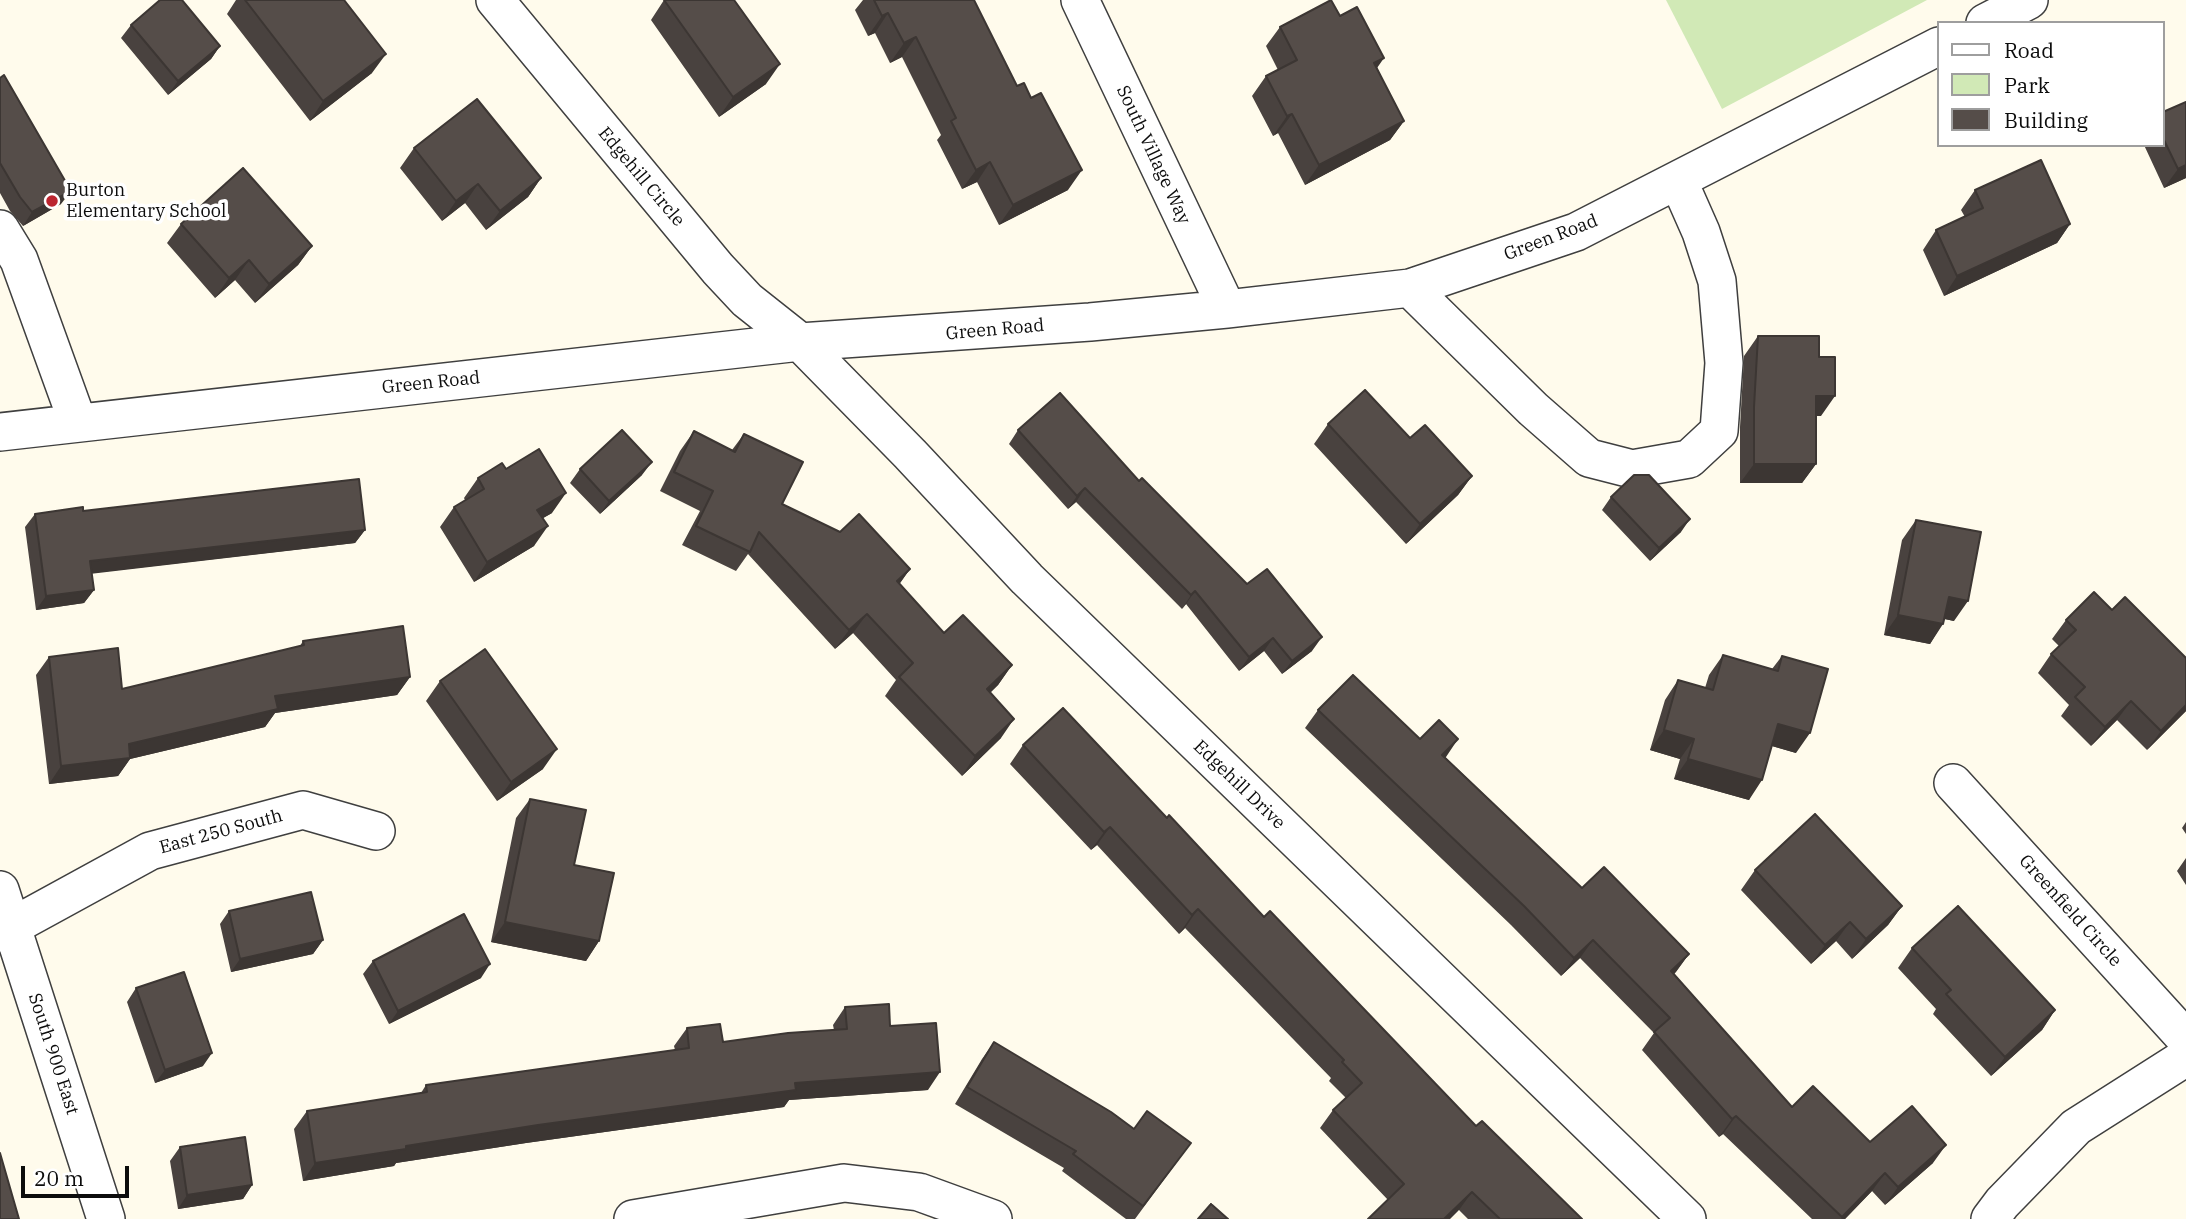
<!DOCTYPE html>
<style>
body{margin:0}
#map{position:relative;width:2186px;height:1219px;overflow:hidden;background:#fffbec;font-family:"IBM Plex Serif",serif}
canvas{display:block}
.legend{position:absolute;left:1937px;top:21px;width:228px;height:126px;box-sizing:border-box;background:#fff;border:2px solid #9e9e9e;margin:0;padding:9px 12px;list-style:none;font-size:21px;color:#0c0c0c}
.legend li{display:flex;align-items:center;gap:14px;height:35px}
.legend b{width:35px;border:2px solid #9e9e9e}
.scale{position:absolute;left:21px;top:1166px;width:108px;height:32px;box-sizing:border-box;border:4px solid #0c0c0c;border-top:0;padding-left:9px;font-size:21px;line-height:24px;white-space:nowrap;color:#0c0c0c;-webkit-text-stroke:5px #fff;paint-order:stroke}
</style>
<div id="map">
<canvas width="2186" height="1219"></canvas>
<ul class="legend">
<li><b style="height:9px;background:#fff"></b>Road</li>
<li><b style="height:19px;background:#d1e9b6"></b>Park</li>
<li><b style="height:19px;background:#554d49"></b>Building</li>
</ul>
<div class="scale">20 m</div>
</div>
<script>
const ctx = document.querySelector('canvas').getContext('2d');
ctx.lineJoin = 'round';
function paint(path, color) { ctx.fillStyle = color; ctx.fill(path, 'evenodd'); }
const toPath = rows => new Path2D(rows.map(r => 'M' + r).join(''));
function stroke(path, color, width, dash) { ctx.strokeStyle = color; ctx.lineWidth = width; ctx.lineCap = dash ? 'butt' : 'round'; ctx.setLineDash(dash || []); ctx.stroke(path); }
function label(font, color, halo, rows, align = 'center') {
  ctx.font = font + ' "IBM Plex Serif",serif'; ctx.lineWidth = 7; ctx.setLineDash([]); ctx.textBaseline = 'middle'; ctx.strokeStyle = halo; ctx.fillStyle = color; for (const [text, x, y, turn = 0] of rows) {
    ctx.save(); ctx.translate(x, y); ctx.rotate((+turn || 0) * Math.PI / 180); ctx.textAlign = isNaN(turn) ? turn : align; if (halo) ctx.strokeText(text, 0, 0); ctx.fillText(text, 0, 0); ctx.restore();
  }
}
paint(toPath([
 [1666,0,1927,0,1722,109]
]), '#d1e9b6');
const minor = toPath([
 [495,0,718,269,747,300,800,342,910,454,1027,579,1687,1219],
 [1080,0,1227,309],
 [1985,23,2029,0],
 [0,229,19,260,78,423],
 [1410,288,1533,409,1589,458,1632,469,1689,459,1719,431,1724,363,1717,281,1701,232,1678,180],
 [0,432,800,342,1090,322,1227,309,1410,288,1576,232,1939,46],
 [1953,783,2186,1039],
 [0,890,106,1219],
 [0,933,150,851,303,810,376,831],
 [633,1219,844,1183,919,1192,993,1219],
 [1990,1219,2002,1203,2076,1127,2186,1057]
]);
stroke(minor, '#3f3f3f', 40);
stroke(minor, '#fff', 37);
paint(toPath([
 [236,0,344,0,372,73,310,121,227,14],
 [664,0,766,84,719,117,651,20],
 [863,0,974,0,1068,190,999,225,977,182,962,189,937,140,941,135,902,57,890,63,875,33,868,36,855,10],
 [1340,16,1377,68,1404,121,1390,140,1305,185,1278,133,1273,136,1252,96,1266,76,1278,70,1266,46,1280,27],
 [131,25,220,46,211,59,168,95,121,38],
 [0,78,61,204,23,226,10,211,0,193],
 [2163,112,2186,178,2164,188,2144,145,2163,145],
 [414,148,541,178,528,197,486,230,465,203,442,221,400,168],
 [1975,190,2070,224,2057,243,1944,296,1923,250,1936,230,1965,217,1961,210],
 [181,224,312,246,298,265,255,303,235,280,215,298,167,243],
 [1758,336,1819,357,1821,416,1816,416,1816,464,1802,483,1740,483,1740,427,1744,356],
 [1328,424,1410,438,1472,476,1458,495,1406,544,1314,444],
 [1018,430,1139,481,1312,651,1282,674,1264,651,1239,671,1186,604,1182,609,1076,502,1068,509,1009,444],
 [694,431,732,450,744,434,782,504,910,569,899,584,944,633,1012,665,998,685,990,693,1001,738,962,776,885,696,896,680,853,633,835,649,748,554,736,571,682,545,700,511,660,491,680,451],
 [506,469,552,513,543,518,534,546,474,582,440,527,454,507,465,500,464,498,478,478],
 [580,469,642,475,600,514,570,483],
 [1611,497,1681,532,1650,561,1602,510],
 [83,511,365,530,355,543,92,573,94,590,84,603,36,610,25,527,35,514],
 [1916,520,1954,621,1945,619,1930,644,1884,635,1902,540],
 [2066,620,2186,711,2147,750,2117,720,2091,746,2061,716,2069,705,2038,673,2051,654,2059,646,2052,639],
 [303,641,410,677,397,695,275,713,265,727,130,759,118,776,49,784,36,675,49,657,122,689,300,646],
 [1723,655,1772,669,1782,656,1796,753,1772,746,1749,800,1674,779,1680,759,1650,750,1665,700,1678,680,1705,688,1709,675],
 [440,681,543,769,497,801,426,701],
 [1318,710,1420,739,1445,757,1582,888,1689,954,1674,974,1792,1107,1870,1142,1933,1163,1885,1205,1872,1191,1845,1219,1812,1219,1723,1134,1719,1137,1642,1050,1654,1033,1580,958,1561,976,1511,925,1305,728],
 [1023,745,1167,818,1264,917,1476,1126,1582,1219,1468,1219,1459,1210,1388,1200,1320,1128,1333,1110,1346,1098,1329,1081,1331,1078,1185,928,1179,934,1097,845,1091,850,1010,764],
 [530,799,574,865,599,941,586,961,491,942,516,818],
 [2186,822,2186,834,2182,828],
 [2186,858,2186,885,2177,871],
 [1755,870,1902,906,1888,925,1852,959,1836,941,1811,964,1741,890],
 [229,911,323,940,313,954,231,972,220,924],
 [1912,948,2055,1010,2042,1030,1991,1076,1933,1014,1936,1009,1898,968],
 [373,961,481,978,389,1024,363,974],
 [136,988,203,1066,155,1083,127,1002],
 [845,1007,890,1026,928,1090,789,1100,784,1107,526,1143,396,1163,394,1166,303,1181,294,1129,307,1111,421,1093,426,1085,675,1050,674,1046,687,1028,723,1042,834,1030,833,1025],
 [994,1042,1134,1129,1191,1143,1135,1219,1126,1219,1062,1171,1064,1168,955,1104,982,1059],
 [180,1147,252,1185,243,1199,178,1209,170,1161]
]), '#49423f');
paint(toPath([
 [888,13,875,33,868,36,882,16],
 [916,37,902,57,890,63,904,43],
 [220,46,211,59,168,95,178,81],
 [386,54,372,73,310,121,323,101],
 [1384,58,1370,78,1374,63],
 [780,64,766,84,719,117,733,97],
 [1292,114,1278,133,1273,136,1287,116],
 [1404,121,1390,140,1305,185,1319,165],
 [990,162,977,182,962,189,976,170],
 [2186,165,2186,178,2164,188,2178,169],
 [1082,170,1068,190,999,225,1013,205],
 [541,178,528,197,486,230,500,211],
 [478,184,465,203,442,221,456,201],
 [71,191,61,204,23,226,32,212],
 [2070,224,2057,243,1944,296,1957,276],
 [312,246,298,265,255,303,269,284],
 [249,260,235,280,215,298,229,278],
 [1816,396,1835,396,1821,416,1802,416],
 [652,462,642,475,600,514,609,501],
 [1754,464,1816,464,1802,483,1740,483],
 [1472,476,1458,495,1406,544,1420,524],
 [1085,488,1076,502,1068,509,1077,496],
 [566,493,552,513,524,529,537,510],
 [1690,519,1681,532,1650,561,1659,548],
 [548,526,534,546,474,582,487,562],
 [365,530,355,543,81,575,90,561],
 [910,569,896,589,897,581],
 [94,590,84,603,36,610,46,596],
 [1195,591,1186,604,1182,609,1191,595],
 [1949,597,1968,601,1954,621,1935,617],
 [867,614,853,633,835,649,849,630],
 [1898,615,1943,624,1930,644,1884,635],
 [1322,637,1312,651,1282,674,1292,661],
 [1273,638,1264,651,1239,671,1249,657],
 [1012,665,998,685,973,709,987,689],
 [410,677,397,695,275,713,265,727,130,759,118,776,49,784,61,766,275,696],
 [2131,701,2117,720,2091,746,2105,727],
 [2186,705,2186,711,2147,750,2161,731],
 [1014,719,1001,738,962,776,975,756],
 [1778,724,1810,733,1796,753,1765,744],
 [1664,730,1694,739,1680,759,1650,750],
 [1458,739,1446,757,1430,773,1442,755],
 [557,749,543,769,497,801,511,782],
 [1688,759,1762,780,1749,800,1674,779],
 [1110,827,1097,845,1091,850,1104,832],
 [1902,906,1888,925,1852,959,1866,939],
 [1198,909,1185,928,1179,934,1192,915],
 [505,922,599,941,586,961,491,942],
 [1850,922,1836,941,1811,964,1825,945],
 [323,940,313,954,231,972,240,959],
 [1593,940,1580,958,1561,976,1574,958],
 [1689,954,1676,972,1659,989,1671,971],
 [490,964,481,978,389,1024,398,1011],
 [2055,1010,2042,1030,1991,1076,2005,1057],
 [212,1053,203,1066,155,1083,165,1070],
 [940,1072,928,1090,789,1100,784,1107,526,1143,396,1163,394,1166,303,1181,315,1163,406,1146,795,1083],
 [1736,1116,1723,1134,1719,1137,1732,1119],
 [1946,1145,1933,1163,1885,1205,1898,1187],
 [1885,1173,1872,1191,1845,1219,1841,1219],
 [252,1185,243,1199,178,1209,187,1195],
 [1472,1192,1459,1210,1450,1219,1444,1219]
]), '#3c3633');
const building = toPath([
 [160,0,182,0,220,46,178,81,131,25,160,0],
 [245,0,344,0,386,54,323,101,245,0],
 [664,0,734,0,780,64,733,97,664,0],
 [874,0,974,0,1017,86,1024,83,1031,98,1041,93,1082,170,1013,205,990,162,976,170,951,121,956,118,916,37,904,43,888,13,882,16,874,0],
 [1331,0,1340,16,1357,7,1384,58,1374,63,1404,121,1319,165,1292,114,1287,116,1266,76,1297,60,1280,27,1331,0],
 [4,75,71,191,32,212,20,197,0,163,0,78,4,75],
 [477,99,541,178,500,211,478,184,456,201,414,148,477,99],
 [2186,102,2186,165,2178,169,2163,138,2163,112,2186,102],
 [2041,160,2070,224,1957,276,1936,230,1983,208,1975,190,2041,160],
 [243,168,312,246,269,284,249,260,229,278,181,224,243,168],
 [1758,336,1819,336,1819,357,1835,357,1835,396,1816,396,1816,464,1754,464,1754,407,1758,336],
 [1365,390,1410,438,1425,425,1472,476,1420,524,1328,424,1365,390],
 [1060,393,1139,481,1142,478,1247,584,1267,569,1322,637,1292,661,1273,638,1249,657,1195,591,1191,595,1085,488,1077,496,1018,430,1060,393],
 [622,430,652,462,609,501,580,469,622,430],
 [694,431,735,452,744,434,803,462,782,504,840,532,859,514,910,569,897,581,944,633,963,615,1012,665,987,689,1014,719,975,756,899,677,913,663,867,614,849,630,759,532,750,552,696,526,713,491,674,472,694,431],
 [539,449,566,493,537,510,548,526,487,562,454,507,484,489,478,478,502,463,506,469,539,449],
 [1634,475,1649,475,1690,519,1659,548,1611,497,1634,475],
 [359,479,365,530,90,561,94,590,46,596,35,514,83,507,83,511,359,479],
 [1916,520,1981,532,1968,601,1949,597,1943,624,1898,615,1916,520],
 [2094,592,2112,610,2125,597,2186,658,2186,705,2161,731,2131,701,2105,727,2075,697,2085,687,2051,654,2076,630,2066,620,2094,592],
 [403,626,410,677,275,696,278,709,129,744,130,758,61,766,49,657,118,648,122,689,304,645,303,641,403,626],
 [485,649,557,749,511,782,440,681,485,649],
 [1723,655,1778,671,1782,656,1828,669,1810,733,1778,724,1762,780,1688,759,1694,739,1664,730,1678,680,1713,690,1723,655],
 [1353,675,1420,739,1439,720,1458,739,1442,755,1582,888,1604,867,1689,954,1671,971,1792,1107,1813,1086,1870,1142,1912,1106,1946,1145,1898,1187,1885,1173,1842,1217,1736,1116,1732,1119,1654,1032,1670,1018,1593,940,1574,958,1524,906,1318,710,1353,675],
 [1063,708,1167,818,1169,815,1264,917,1270,911,1476,1126,1482,1121,1582,1219,1500,1219,1472,1192,1444,1219,1368,1219,1404,1184,1333,1110,1362,1083,1342,1062,1344,1060,1198,909,1192,915,1110,827,1104,832,1023,745,1063,708],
 [530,799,586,810,574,865,614,873,599,941,505,922,530,799],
 [1815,814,1902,906,1866,939,1850,922,1825,945,1755,870,1815,814],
 [311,892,323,940,240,959,229,911,311,892],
 [1958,906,2055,1010,2005,1057,1946,994,1951,990,1912,948,1958,906],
 [464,914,490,964,398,1011,373,961,464,914],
 [184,972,212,1053,165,1070,136,988,184,972],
 [889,1004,890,1026,936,1023,940,1072,795,1083,796,1090,538,1125,406,1146,406,1149,315,1163,307,1111,427,1092,426,1085,689,1048,687,1028,720,1024,723,1042,788,1033,847,1029,845,1007,889,1004],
 [994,1042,1111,1112,1134,1129,1147,1111,1191,1143,1143,1206,1073,1154,1076,1151,967,1087,994,1042],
 [245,1137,252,1185,187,1195,180,1147,245,1137],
 [0,1153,19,1219,0,1219,0,1153],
 [1211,1204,1228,1219,1198,1219,1211,1204]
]);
paint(building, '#554d49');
stroke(building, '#3c3633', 2);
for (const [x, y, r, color] of [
 [52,201,7,"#bb252f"]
]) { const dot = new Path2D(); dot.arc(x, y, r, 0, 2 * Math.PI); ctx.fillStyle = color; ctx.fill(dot); stroke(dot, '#fff', 2.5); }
label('18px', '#0c0c0c', '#fff', [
 ["South Village Way",1153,155,65],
 ["Edgehill Circle",641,177,50],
 ["Green Road",1551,238,-21],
 ["Green Road",995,330,-5],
 ["Green Road",431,383,-6],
 ["Edgehill Drive",1239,785,44],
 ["East 250 South",221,832,-15],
 ["Greenfield Circle",2070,911,48],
 ["South 900 East",53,1054,72]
]);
label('18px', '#0c0c0c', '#fff', [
 ["Burton",66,191],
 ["Elementary School",66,212]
], 'left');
</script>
